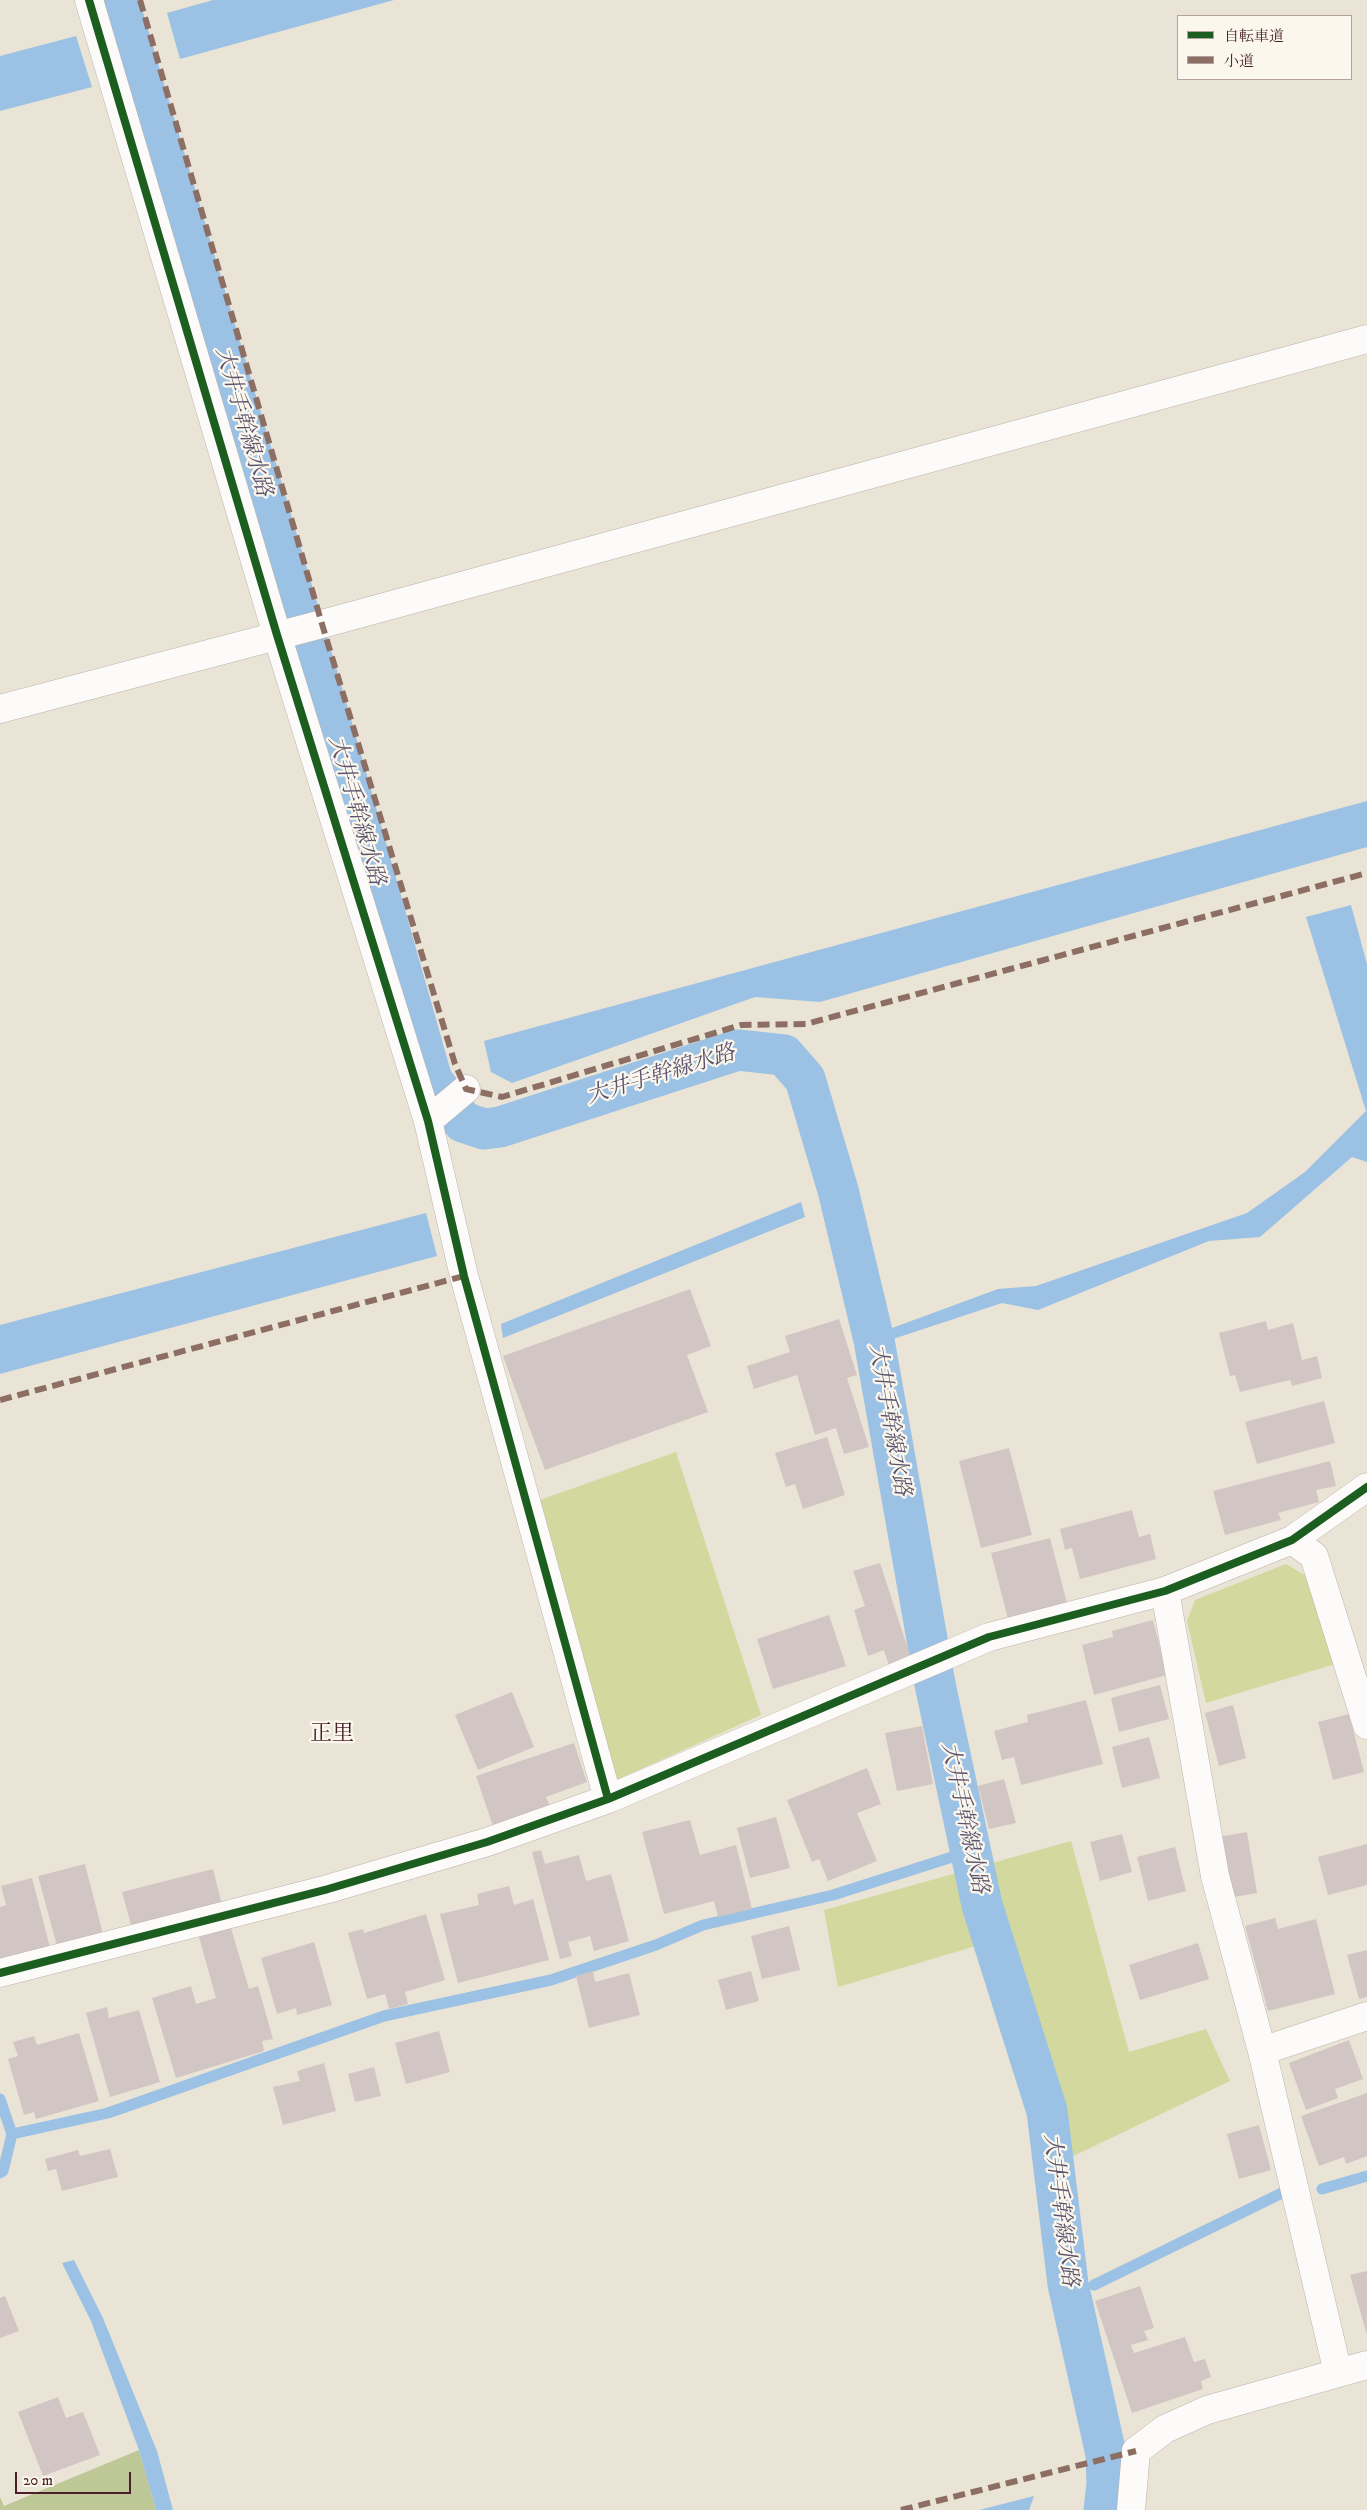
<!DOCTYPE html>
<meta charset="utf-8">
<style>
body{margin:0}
#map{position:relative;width:1367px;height:2510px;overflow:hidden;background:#eae4d6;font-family:"IM FELL DW Pica","Noto Serif JP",serif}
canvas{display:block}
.legend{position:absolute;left:1177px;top:15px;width:175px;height:65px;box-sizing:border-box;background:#fbf7ec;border:1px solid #b4a19f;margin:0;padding:6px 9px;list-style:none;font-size:15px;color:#4a1f2b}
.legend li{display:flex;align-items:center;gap:10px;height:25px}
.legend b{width:25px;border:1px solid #b4a19f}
.scale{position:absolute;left:15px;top:2472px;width:116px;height:22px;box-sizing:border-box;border:2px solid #4a1f2b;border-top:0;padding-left:6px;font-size:15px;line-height:18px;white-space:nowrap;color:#4a1f2b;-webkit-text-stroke:4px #fbf7ec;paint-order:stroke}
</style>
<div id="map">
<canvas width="1367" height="2510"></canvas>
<ul class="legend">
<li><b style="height:6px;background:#1b5e20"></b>自転車道</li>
<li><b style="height:6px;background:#8d6e63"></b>小道</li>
</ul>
<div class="scale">20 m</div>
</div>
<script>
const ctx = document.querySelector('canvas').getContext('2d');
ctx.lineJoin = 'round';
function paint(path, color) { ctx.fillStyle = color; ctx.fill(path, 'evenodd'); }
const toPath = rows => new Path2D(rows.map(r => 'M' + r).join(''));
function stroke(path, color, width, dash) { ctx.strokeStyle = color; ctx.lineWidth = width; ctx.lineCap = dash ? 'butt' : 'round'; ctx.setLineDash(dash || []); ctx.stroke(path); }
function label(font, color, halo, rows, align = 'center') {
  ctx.font = font + ' "IM FELL DW Pica","Noto Serif JP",serif'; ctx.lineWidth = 4.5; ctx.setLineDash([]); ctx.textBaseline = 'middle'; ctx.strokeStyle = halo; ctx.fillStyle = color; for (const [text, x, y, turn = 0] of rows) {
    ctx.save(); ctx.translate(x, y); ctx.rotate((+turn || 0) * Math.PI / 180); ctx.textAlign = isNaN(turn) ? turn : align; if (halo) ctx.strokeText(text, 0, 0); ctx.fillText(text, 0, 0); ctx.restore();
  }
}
paint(toPath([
 [676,1452,761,1715,612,1782,537,1501],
 [1286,1564,1308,1577,1335,1664,1206,1703,1187,1621,1195,1600],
 [1071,1841,1129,2052,1206,2029,1230,2081,1063,2161,1056,2109,1006,1937,838,1987,824,1910]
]), '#d3d89e');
paint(toPath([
 [139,2450,156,2510,0,2510,0,2497,4,2506]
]), '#bdc896');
paint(toPath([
 [213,0,394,0,180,59,167,13],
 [76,36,92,87,0,111,0,56],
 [1367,801,1367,847,820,1002,755,997,512,1083,491,1072,484,1041],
 [1351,905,1367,964,1367,1162,1352,1157,1260,1237,1209,1241,1038,1310,1002,1303,887,1341,884,1331,998,1289,1036,1286,1247,1213,1305,1172,1366,1111,1306,917],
 [801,1202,805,1217,503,1338,501,1324],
 [426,1213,437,1256,0,1374,0,1325],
 [74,2260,103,2318,157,2451,173,2510,156,2510,139,2450,91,2321,62,2263],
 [1034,2496,1029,2510,979,2510]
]), '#9bc1e4');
stroke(toPath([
 [0,2099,12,2134],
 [0,2173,3,2171,12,2134,108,2113,384,2016,551,1980,656,1945,703,1925,833,1895,971,1851],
 [1322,2189,1367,2176],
 [1094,2285,1282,2193]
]), '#9bc1e4', 11);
stroke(toPath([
 [118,0,320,685,432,1080,463,1122,484,1129,500,1127,738,1050,784,1055,805,1079,838,1190,874,1340,935,1684,982,1905,1047,2111,1068,2284,1106,2454,1107,2484,1104,2510]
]), '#9bc1e4', 41);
paint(toPath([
 [690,1289,711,1346,687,1355,708,1412,545,1470,503,1356],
 [839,1319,857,1375,847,1378,869,1447,844,1454,836,1428,815,1435,797,1375,754,1389,747,1366,790,1352,785,1336],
 [1266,1321,1268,1330,1293,1323,1302,1360,1317,1356,1322,1378,1292,1386,1290,1380,1240,1392,1235,1375,1230,1376,1219,1333],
 [1324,1401,1335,1443,1257,1464,1245,1422],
 [827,1437,845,1495,803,1509,795,1484,786,1487,775,1453],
 [1009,1448,1032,1535,981,1548,959,1461],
 [1330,1461,1336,1486,1316,1490,1319,1502,1278,1513,1281,1520,1225,1535,1213,1491],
 [1132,1510,1139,1537,1150,1534,1156,1559,1080,1579,1072,1548,1065,1550,1060,1529],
 [1050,1538,1067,1603,1008,1619,991,1553],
 [880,1563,911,1658,889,1666,884,1650,868,1656,854,1610,865,1606,853,1571],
 [829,1615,846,1666,773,1689,757,1639],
 [1153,1620,1167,1675,1094,1695,1082,1645,1113,1637,1112,1631],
 [1160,1685,1169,1719,1119,1732,1111,1698],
 [512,1692,534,1747,478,1770,455,1715],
 [1086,1700,1103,1764,1021,1785,1014,1757,1002,1760,994,1731,1028,1722,1027,1715],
 [1233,1705,1246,1758,1219,1766,1205,1713],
 [1349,1714,1364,1772,1333,1780,1318,1722],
 [922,1726,933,1784,897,1791,885,1733],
 [1149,1737,1160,1778,1122,1788,1112,1747],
 [574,1743,587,1782,546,1797,550,1806,493,1826,476,1776],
 [867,1768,881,1804,857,1813,877,1861,828,1881,819,1859,812,1862,787,1800],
 [1004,1779,1016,1823,989,1829,978,1786],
 [776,1817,790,1868,750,1878,737,1828],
 [690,1820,700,1855,736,1845,752,1909,718,1917,714,1901,664,1914,642,1832],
 [1247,1832,1257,1893,1228,1898,1218,1837],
 [1122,1834,1132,1872,1100,1881,1090,1842],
 [1367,1844,1367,1885,1328,1895,1318,1857],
 [1175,1847,1186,1891,1148,1901,1137,1857],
 [541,1850,545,1864,579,1855,586,1881,611,1874,629,1941,594,1951,590,1936,568,1942,572,1956,560,1959,532,1852],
 [85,1864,103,1934,57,1946,38,1876],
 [213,1869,223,1909,133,1932,122,1892],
 [32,1878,51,1951,0,1964,0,1907,6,1905,1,1886],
 [509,1886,514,1905,533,1899,549,1960,458,1983,440,1914,479,1905,477,1894],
 [426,1914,445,1980,405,1992,408,2004,389,2009,385,1994,367,1999,348,1933,363,1929,364,1933],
 [1275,1918,1278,1929,1316,1919,1335,1994,1268,2011,1245,1926],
 [789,1926,800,1970,762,1979,751,1936],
 [231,1928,249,1989,258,1986,273,2039,262,2041,264,2051,176,2078,152,1998,191,1986,196,2004,216,1998,199,1937],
 [314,1942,332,2005,297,2015,296,2008,277,2014,261,1958],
 [1198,1943,1209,1979,1140,2000,1129,1965],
 [1367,1950,1367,1997,1359,1999,1347,1955],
 [593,1971,595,1982,629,1973,640,2015,589,2028,576,1976],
 [751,1971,759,2001,726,2010,718,1980],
 [107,2007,109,2018,139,2010,160,2082,110,2097,86,2013],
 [439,2031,450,2072,406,2084,395,2043],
 [79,2033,99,2101,36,2119,34,2112,24,2115,8,2059,18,2056,13,2042,34,2036,37,2045],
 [1349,2040,1363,2079,1335,2089,1338,2098,1306,2110,1289,2063],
 [324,2063,336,2111,283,2125,273,2087,300,2081,297,2071],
 [374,2067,381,2096,355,2102,348,2074],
 [1367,2093,1367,2156,1346,2164,1344,2157,1319,2166,1301,2116],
 [1259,2125,1271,2170,1239,2179,1227,2134],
 [110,2149,118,2177,62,2191,56,2169,48,2171,45,2159,78,2150,80,2156],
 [1367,2271,1367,2332,1366,2332,1350,2275],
 [1140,2286,1154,2328,1144,2331,1148,2340,1131,2345,1134,2353,1185,2337,1194,2362,1205,2359,1211,2377,1201,2381,1203,2389,1132,2413,1095,2301],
 [5,2296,19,2331,0,2338,0,2298],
 [58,2397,66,2418,83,2412,100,2455,43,2476,18,2412]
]), '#d2c6c4');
const minor = toPath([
 [89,0,277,635,428,1121,464,1276,608,1799],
 [0,709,322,624,1367,339],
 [428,1121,466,1089],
 [1292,1540,1314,1556,1367,1725],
 [1165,1591,1215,1876,1262,2051,1338,2373],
 [0,1973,328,1889,487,1842,608,1799,989,1637,1165,1591,1292,1540,1367,1487],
 [1262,2051,1367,2016],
 [1131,2510,1136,2451,1165,2429,1207,2410,1367,2365]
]);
stroke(minor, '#bab2ab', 29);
stroke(minor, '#fcfbf9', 28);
stroke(toPath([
 [140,0,322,624,455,1064,466,1089,502,1097,741,1025,806,1024,1367,873],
 [0,1400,464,1276],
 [901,2510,1136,2451]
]), '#8d6e63', 6, [12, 6]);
stroke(toPath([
 [89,0,277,635,428,1121,464,1276,608,1799],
 [0,1973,328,1889,487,1842,608,1799,989,1637,1165,1591,1292,1540,1367,1487]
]), '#1b5e20', 8);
label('italic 22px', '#5a526e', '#fbf7ec', [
 ["大井手幹線水路",242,422,74],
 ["大井手幹線水路",355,811,74],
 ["大井手幹線水路",661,1076,-17],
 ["大井手幹線水路",888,1420,80],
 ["大井手幹線水路",963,1818,78],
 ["大井手幹線水路",1059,2210,83]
]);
label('22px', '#4a1f2b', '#fbf7ec', [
 ["正里",332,1735]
]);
</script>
